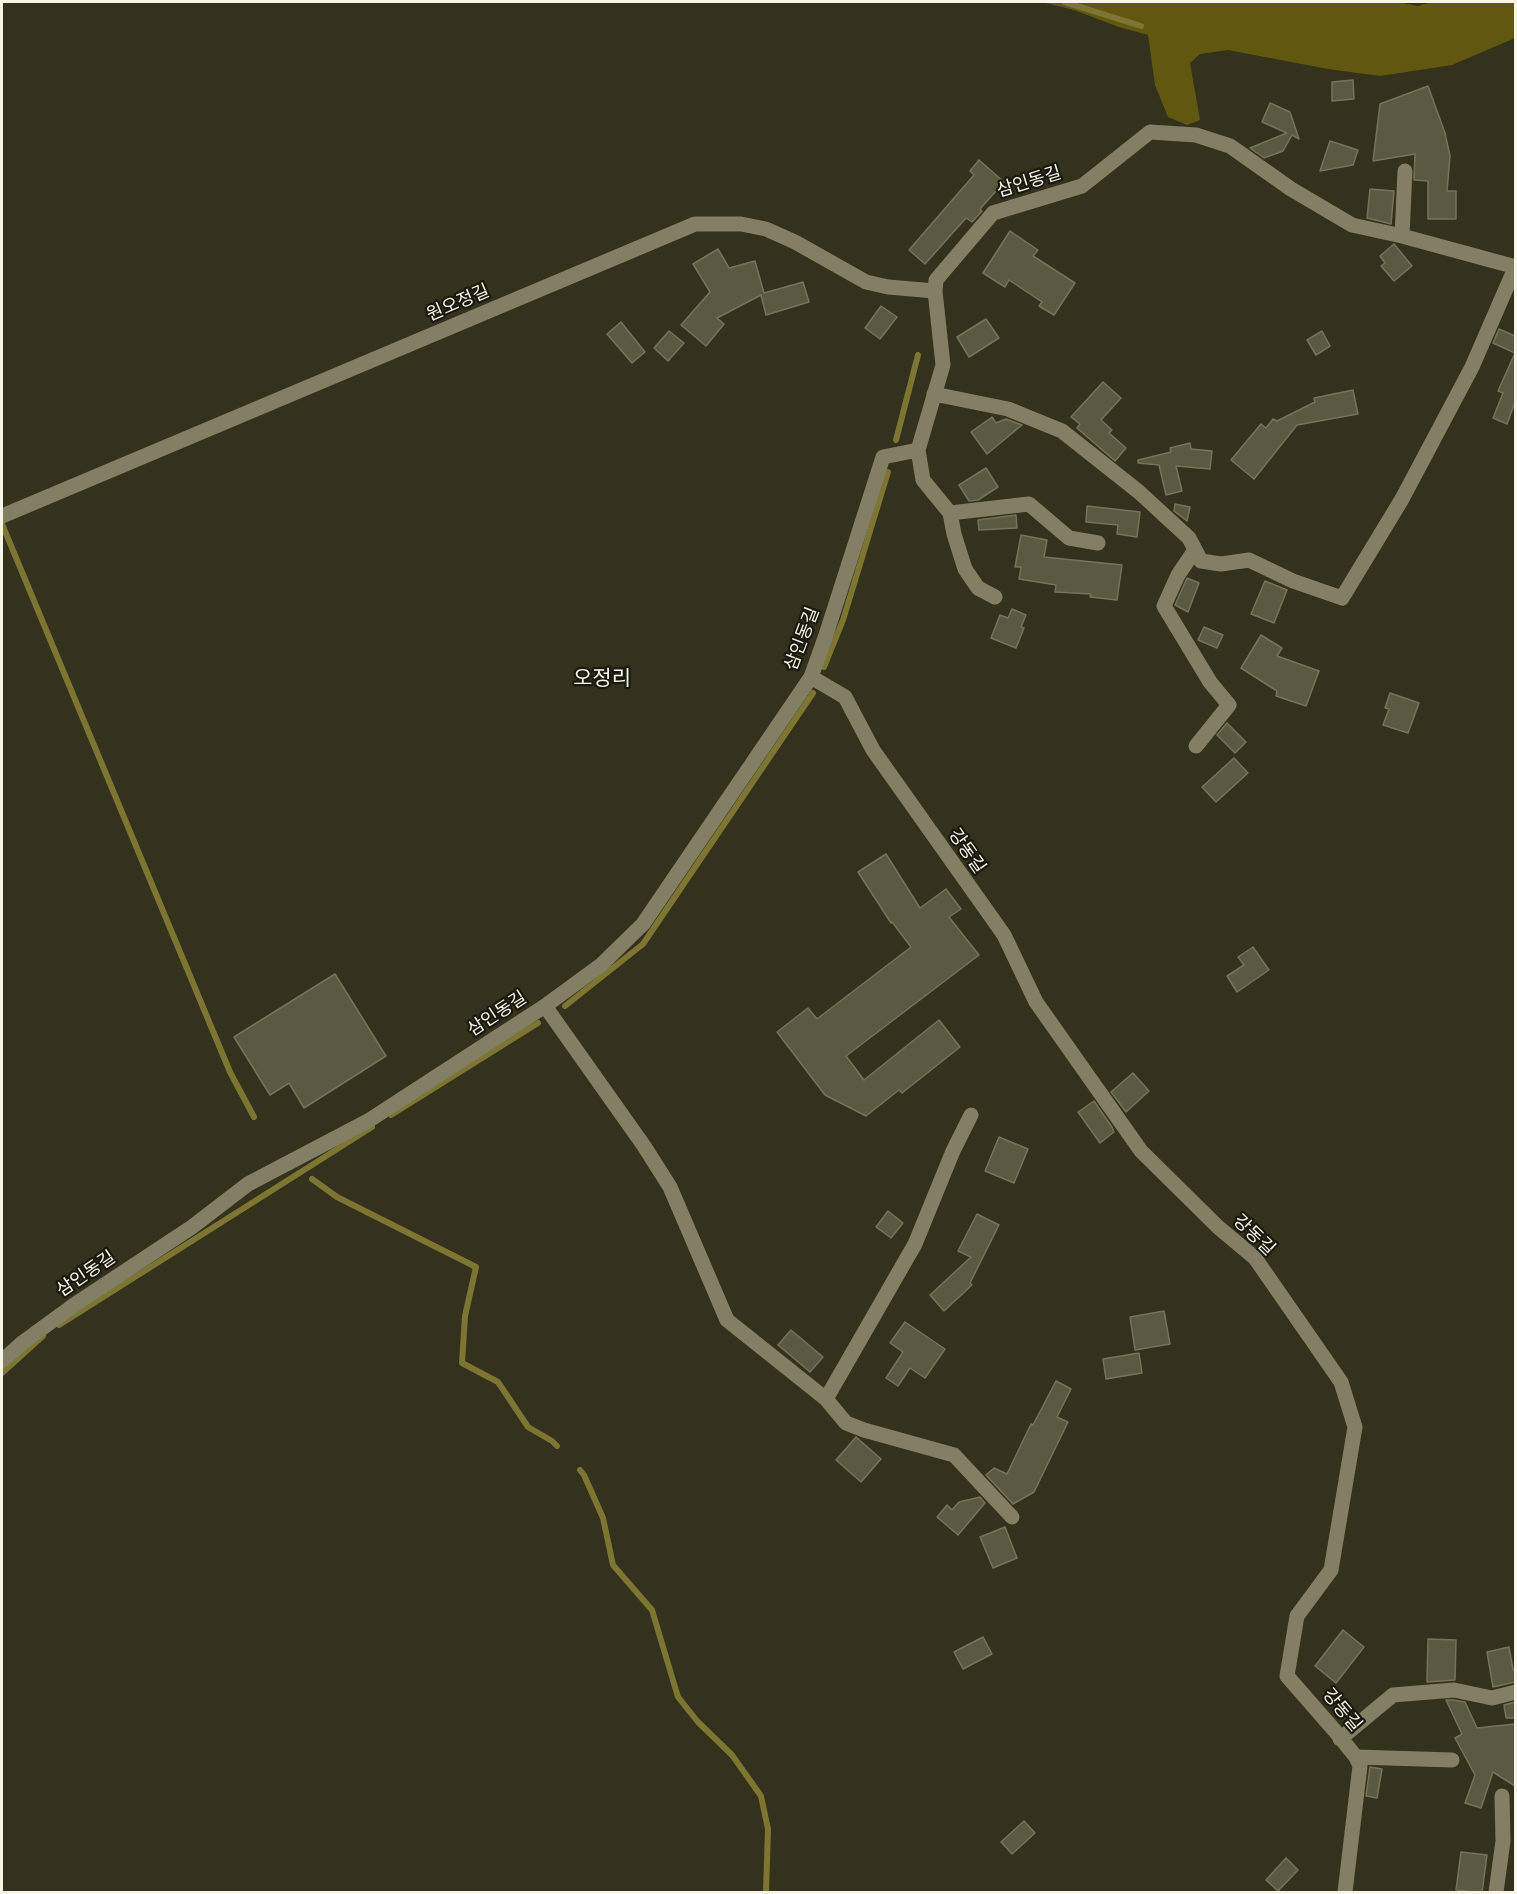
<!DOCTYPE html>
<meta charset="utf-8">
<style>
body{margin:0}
#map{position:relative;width:1517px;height:1894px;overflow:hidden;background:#34311c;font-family:Mulish,sans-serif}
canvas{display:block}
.frame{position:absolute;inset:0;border:3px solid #f7f5e8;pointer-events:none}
</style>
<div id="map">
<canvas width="1517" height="1894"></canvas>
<div class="frame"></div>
</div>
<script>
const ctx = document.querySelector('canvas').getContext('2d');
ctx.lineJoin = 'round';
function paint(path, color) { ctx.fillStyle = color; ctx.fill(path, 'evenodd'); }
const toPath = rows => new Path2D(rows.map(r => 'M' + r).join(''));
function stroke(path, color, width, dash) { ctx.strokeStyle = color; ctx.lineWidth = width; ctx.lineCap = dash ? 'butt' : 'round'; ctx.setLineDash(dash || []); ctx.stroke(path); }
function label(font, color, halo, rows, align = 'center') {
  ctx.font = font + ' Mulish,"Noto Sans KR",sans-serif'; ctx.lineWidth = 4.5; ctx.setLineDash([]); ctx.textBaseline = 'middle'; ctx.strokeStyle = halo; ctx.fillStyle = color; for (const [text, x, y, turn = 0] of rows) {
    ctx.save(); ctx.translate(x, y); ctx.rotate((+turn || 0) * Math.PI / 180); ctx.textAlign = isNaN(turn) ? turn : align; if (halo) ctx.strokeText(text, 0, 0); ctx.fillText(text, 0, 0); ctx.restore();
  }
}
paint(toPath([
 [1042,2,1398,2,1418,6,1431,2,1515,2,1515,38,1452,65,1380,76,1328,69,1228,50,1200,54,1190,63,1200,120,1187,125,1168,117,1155,85,1148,35,1119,27,1074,10]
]), '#615810');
stroke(toPath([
 [1064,2,1141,26],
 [896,440,918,355],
 [2,524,230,1072,254,1117],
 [824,667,843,620,888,472],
 [565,1006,643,944,813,693],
 [391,1115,538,1023],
 [312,1179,337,1197,476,1267,465,1316,462,1363,498,1382,528,1427,552,1441,557,1446],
 [59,1325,372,1127],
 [2,1373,43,1336],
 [580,1470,584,1475,603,1518,613,1565,652,1610,678,1697,698,1722,732,1755,761,1796,768,1829,766,1892]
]), '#7d7532', 6);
const building = toPath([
 [1353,80,1354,99,1332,101,1332,82,1353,80],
 [1428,86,1445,133,1450,156,1447,191,1456,191,1456,219,1428,219,1428,181,1414,180,1415,154,1373,161,1380,104,1428,86],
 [1270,103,1290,112,1299,139,1292,135,1283,151,1264,158,1250,148,1287,133,1262,122,1270,103],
 [1330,141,1358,150,1353,165,1320,171,1330,141],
 [979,160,1004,182,980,209,982,211,972,222,966,218,925,264,909,250,974,175,970,171,979,160],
 [1370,189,1394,191,1391,224,1367,218,1370,189],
 [1010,231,1038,250,1033,256,1075,283,1054,315,1039,306,1042,302,1009,280,1005,287,983,273,1010,231],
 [1394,244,1412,266,1394,281,1381,266,1385,263,1380,256,1394,244],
 [718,249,729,268,755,261,764,293,803,282,809,302,766,315,761,295,717,318,724,324,706,346,681,325,710,292,693,264,718,249],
 [881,306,897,317,880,339,865,328,881,306],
 [986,319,999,338,969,357,957,337,986,319],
 [621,322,645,352,632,363,607,334,621,322],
 [1499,329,1515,336,1515,353,1493,343,1499,329],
 [669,331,684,343,668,361,654,348,669,331],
 [1322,331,1330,346,1316,355,1307,340,1322,331],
 [1515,353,1515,402,1507,424,1493,418,1503,393,1498,391,1515,353],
 [1103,382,1121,398,1101,420,1112,430,1109,433,1126,448,1115,461,1077,428,1080,424,1071,417,1103,382],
 [1353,390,1358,414,1297,425,1254,479,1231,460,1261,424,1266,428,1273,419,1277,421,1315,402,1314,398,1353,390],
 [992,417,996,423,1006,419,1022,425,987,454,971,432,992,417],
 [1190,443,1191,449,1212,451,1210,469,1176,466,1182,491,1166,495,1159,465,1138,463,1138,460,1171,452,1170,448,1190,443],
 [986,468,998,487,978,500,969,501,959,485,986,468],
 [1175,504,1190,507,1187,521,1174,511,1175,504],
 [1087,506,1140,512,1137,537,1117,534,1118,525,1086,522,1087,506],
 [1016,515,1017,528,979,530,978,520,1016,515],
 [1021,535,1047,540,1044,557,1122,565,1117,600,1090,597,1091,594,1055,592,1056,585,1019,579,1021,567,1015,567,1021,535],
 [1187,578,1199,583,1188,612,1175,605,1187,578],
 [1265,581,1287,590,1274,623,1251,614,1265,581],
 [1012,609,1026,615,1021,627,1024,628,1016,648,991,638,1000,615,1008,618,1012,609],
 [1204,627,1223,635,1217,648,1198,640,1204,627],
 [1261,635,1282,648,1277,656,1319,671,1306,706,1276,696,1277,691,1241,668,1261,635],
 [1390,693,1419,703,1408,733,1383,725,1389,709,1385,708,1390,693],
 [1227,723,1246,742,1235,753,1217,735,1227,723],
 [1234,758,1248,773,1216,802,1202,787,1234,758],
 [886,854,920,908,946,889,961,909,949,917,979,955,846,1056,864,1080,939,1020,960,1047,902,1093,899,1090,866,1116,825,1095,777,1032,808,1008,817,1019,911,947,892,922,891,923,858,872,886,854],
 [1253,947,1269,970,1237,992,1227,976,1244,965,1238,957,1253,947],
 [335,974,386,1056,304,1108,289,1083,270,1095,234,1037,335,974],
 [1133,1073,1149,1091,1126,1112,1111,1092,1133,1073],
 [1094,1101,1112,1127,1114,1132,1100,1143,1078,1112,1094,1101],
 [999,1137,1028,1149,1014,1183,985,1171,999,1137],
 [888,1211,903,1223,891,1238,876,1227,888,1211],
 [977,1214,999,1225,970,1283,972,1285,944,1311,930,1295,971,1257,958,1251,977,1214],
 [1164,1311,1170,1344,1135,1350,1130,1317,1164,1311],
 [905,1322,945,1349,925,1378,910,1368,898,1386,886,1378,903,1352,890,1343,905,1322],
 [791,1330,823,1357,810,1372,778,1345,791,1330],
 [1139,1353,1142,1373,1106,1379,1103,1359,1139,1353],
 [1056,1381,1071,1389,1057,1417,1068,1422,1034,1492,1013,1504,986,1475,994,1468,1007,1474,1031,1424,1033,1425,1056,1381],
 [856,1437,881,1459,861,1482,836,1460,856,1437],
 [980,1497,985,1503,958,1535,937,1517,947,1505,952,1510,959,1502,980,1497],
 [1005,1527,1017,1558,993,1568,980,1537,1005,1527],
 [1343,1630,1364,1647,1336,1683,1315,1666,1343,1630],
 [983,1637,992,1654,963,1669,954,1652,983,1637],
 [1428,1639,1456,1640,1455,1680,1427,1682,1428,1639],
 [1509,1647,1513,1670,1515,1670,1515,1682,1493,1687,1487,1652,1509,1647],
 [1446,1700,1453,1700,1465,1702,1477,1728,1515,1724,1515,1786,1493,1772,1481,1808,1465,1803,1475,1775,1455,1738,1462,1734,1446,1700],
 [1515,1702,1515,1718,1506,1718,1504,1705,1515,1702],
 [1370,1767,1382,1769,1377,1798,1366,1796,1370,1767],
 [1024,1821,1035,1833,1012,1854,1001,1842,1024,1821],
 [1461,1852,1487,1855,1482,1893,1456,1890,1461,1852],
 [1286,1858,1298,1870,1278,1891,1266,1880,1286,1858]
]);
paint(building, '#5c5942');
stroke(building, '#76735b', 1.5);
stroke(toPath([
 [1402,236,1405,171],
 [934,394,1008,409,1062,431,1139,492,1189,538,1201,561,1221,564,1249,560,1293,581,1342,598,1402,499,1472,367,1515,268],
 [918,450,923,480,950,513,1029,504,1069,538,1098,543],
 [950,513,954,534,965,569,978,588,995,597],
 [2,516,695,224,741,224,766,229,795,242,866,282,888,287,935,291],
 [1195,550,1178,575,1164,606,1210,682,1229,705,1196,746],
 [811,677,845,697,873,750,1004,935,1036,1002,1141,1151,1218,1227,1255,1258,1341,1382,1355,1427,1331,1570,1297,1616,1287,1676,1335,1731,1356,1757,1360,1766,1345,1892],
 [545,1006,644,1146,670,1187,727,1320,826,1399,846,1423,864,1430,954,1455,1012,1517],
 [2,1361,22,1343,74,1305,192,1227,248,1184,368,1121,545,1006,601,965,643,924,811,677,826,635,883,457,918,450,943,365,935,291,936,280,993,213,1082,186,1150,132,1196,135,1230,146,1291,189,1352,225,1402,236,1516,267],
 [826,1399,915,1244,953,1151,971,1115],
 [1340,1739,1393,1695,1454,1690,1492,1698,1516,1692],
 [1356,1757,1452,1760],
 [1496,1892,1503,1841,1502,1796]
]), '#827f64', 15);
label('18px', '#f7f5e8', '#1a190f', [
 ["삼인동길",1029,182,-17],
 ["원오정길",458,303,-23],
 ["삼인동길",802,639,-69],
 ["강동길",967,851,55],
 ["삼인동길",497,1014,-33],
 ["강동길",1254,1235,44],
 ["삼인동길",86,1274,-34],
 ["강동길",1342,1710,50]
]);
label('21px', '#f7f5e8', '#1a190f', [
 ["오정리",602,679]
]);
</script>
